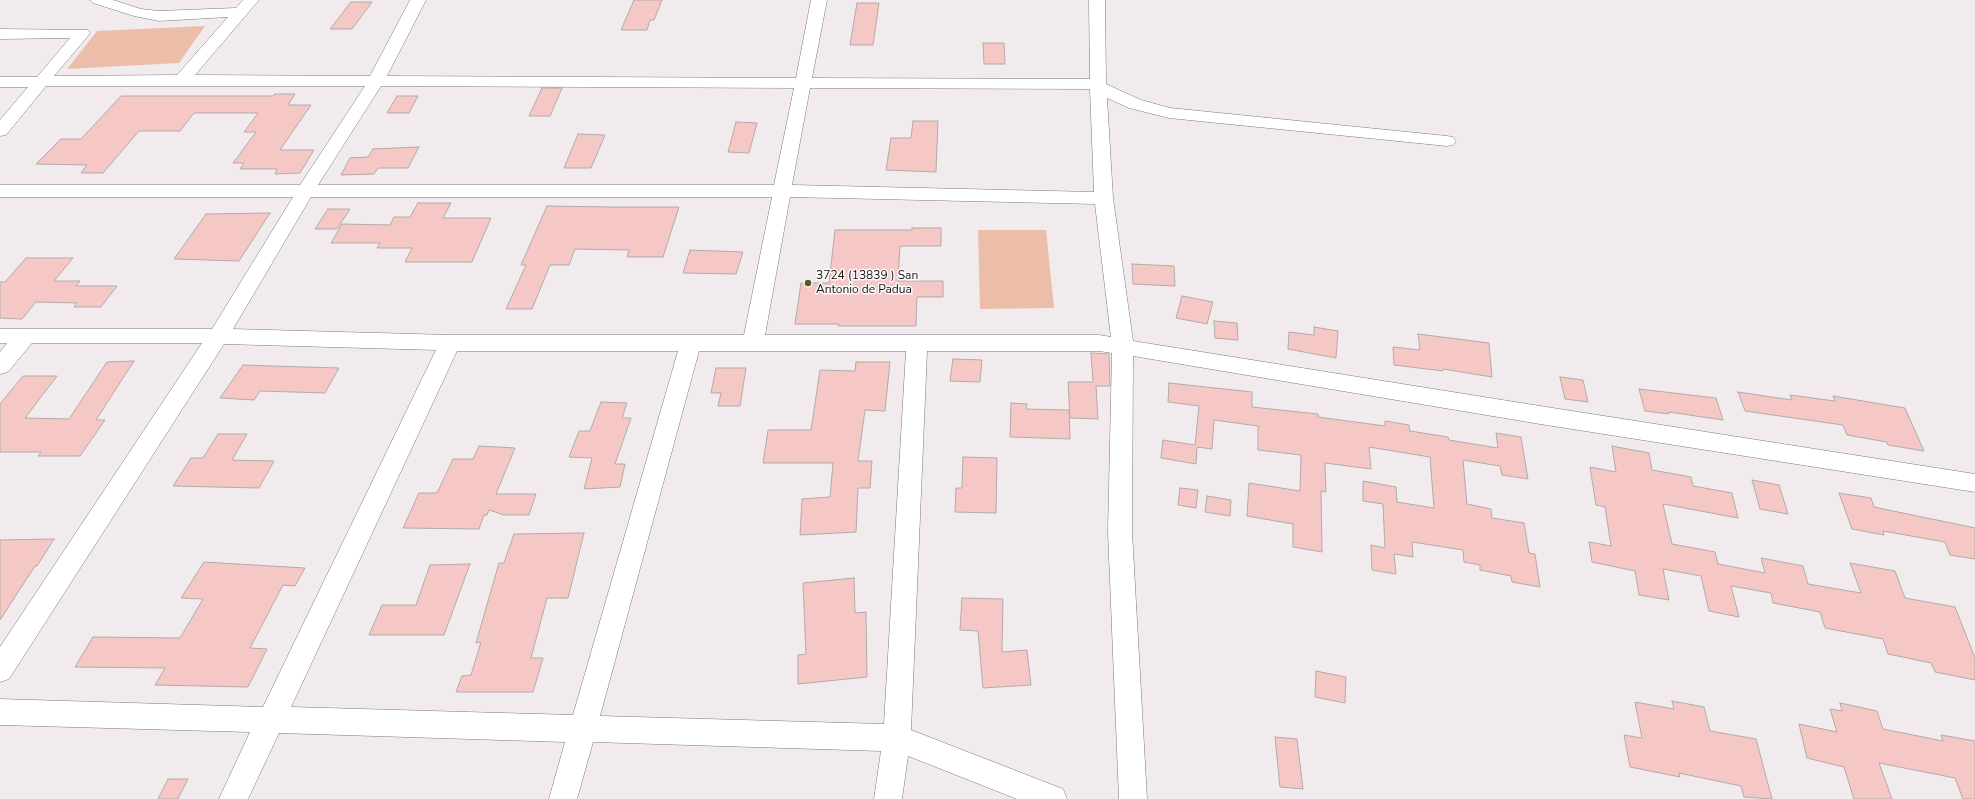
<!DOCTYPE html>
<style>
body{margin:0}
canvas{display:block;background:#f1ebed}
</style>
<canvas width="1975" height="799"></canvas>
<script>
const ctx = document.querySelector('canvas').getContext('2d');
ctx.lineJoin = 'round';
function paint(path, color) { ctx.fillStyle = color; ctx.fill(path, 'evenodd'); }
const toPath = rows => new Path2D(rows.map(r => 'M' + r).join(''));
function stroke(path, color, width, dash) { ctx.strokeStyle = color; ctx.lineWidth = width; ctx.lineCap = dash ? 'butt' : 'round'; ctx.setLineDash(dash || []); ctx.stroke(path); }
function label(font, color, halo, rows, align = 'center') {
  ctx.font = font + ' "Nunito Sans",sans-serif'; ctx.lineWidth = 3; ctx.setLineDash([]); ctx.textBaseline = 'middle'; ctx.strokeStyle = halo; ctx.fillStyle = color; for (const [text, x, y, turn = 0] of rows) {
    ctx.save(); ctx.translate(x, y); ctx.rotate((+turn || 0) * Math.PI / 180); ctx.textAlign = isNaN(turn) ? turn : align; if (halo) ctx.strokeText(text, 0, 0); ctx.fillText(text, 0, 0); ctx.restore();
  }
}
paint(toPath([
 [205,26,179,63,67,69,97,31],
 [978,230,1046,230,1054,308,980,309]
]), '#ecbeaa');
const building = toPath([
 [634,0,662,0,654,20,650,20,647,30,621,30,634,0],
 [351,2,372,2,352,29,330,29,351,2],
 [857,3,879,3,873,45,850,45,857,3],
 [983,43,1004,43,1005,64,984,64,983,43],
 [542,88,562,88,550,116,529,116,542,88],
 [275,94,295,94,288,105,311,105,280,150,314,150,300,173,275,174,277,169,240,169,244,163,233,163,256,132,244,132,258,113,194,113,180,131,139,131,103,173,81,173,87,165,36,164,61,139,81,139,121,96,273,96,275,94],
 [397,96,418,96,409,113,387,113,397,96],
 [913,121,938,121,936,172,886,170,891,138,911,138,913,121],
 [736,122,757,123,749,153,728,152,736,122],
 [578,134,605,135,591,168,564,168,578,134],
 [419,147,408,168,378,168,374,174,341,175,350,158,368,157,373,149,419,147],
 [418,203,451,203,443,218,491,218,472,262,405,262,412,248,377,248,380,243,331,243,342,224,390,225,394,217,410,217,418,203],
 [547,206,612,207,679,207,663,257,627,257,629,250,575,249,569,265,550,265,532,309,506,309,526,265,521,265,547,206],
 [328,209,350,209,337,229,315,229,328,209],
 [270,213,239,261,174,259,206,214,270,213],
 [912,228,941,228,941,246,900,246,898,281,943,281,943,297,917,297,916,326,838,326,839,324,795,324,801,283,829,283,835,230,912,230,912,228],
 [690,250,743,252,736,274,683,273,690,250],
 [26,258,73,258,54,281,80,281,76,286,117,286,101,307,74,307,77,303,36,302,22,319,0,318,0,282,5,282,26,258],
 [1132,264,1174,266,1175,286,1133,284,1132,264],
 [1182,296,1213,302,1207,324,1176,318,1182,296],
 [1214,321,1237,323,1238,340,1215,338,1214,321],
 [1314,327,1338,331,1336,358,1288,349,1289,332,1314,335,1314,327],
 [1418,334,1489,343,1492,377,1443,369,1443,371,1394,365,1393,347,1420,350,1418,334],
 [1091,353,1109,354,1110,386,1096,386,1098,419,1070,418,1068,382,1093,382,1091,353],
 [953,359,982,360,980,382,950,381,953,359],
 [134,361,96,420,105,420,80,456,38,456,41,452,0,452,0,404,23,376,57,376,25,418,69,419,107,362,134,361],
 [856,362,890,362,885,411,865,410,858,461,872,461,870,488,858,488,856,532,800,535,802,499,830,497,833,463,763,463,768,430,811,430,820,370,855,371,856,362],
 [243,365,304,367,339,368,325,393,260,391,254,400,220,398,243,365],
 [716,368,746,368,740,406,718,406,721,393,711,393,716,368],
 [1560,377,1583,380,1588,402,1565,399,1560,377],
 [1169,383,1252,392,1252,407,1318,414,1318,417,1385,426,1385,421,1409,425,1410,431,1448,437,1449,440,1498,448,1496,433,1521,437,1528,479,1502,475,1500,466,1463,460,1467,504,1491,509,1492,518,1524,523,1529,553,1535,554,1540,587,1512,582,1511,576,1480,570,1480,565,1464,562,1463,550,1412,542,1413,557,1394,554,1396,574,1372,570,1371,545,1385,548,1383,504,1363,501,1363,481,1396,487,1397,502,1434,508,1430,457,1369,447,1371,469,1325,463,1326,492,1321,491,1322,552,1293,547,1293,524,1247,516,1249,483,1300,491,1301,455,1258,450,1258,426,1214,420,1212,449,1197,447,1196,464,1161,458,1163,440,1195,445,1199,406,1168,402,1169,383],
 [1639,389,1716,398,1723,420,1669,412,1669,414,1645,411,1639,389],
 [1738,392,1792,400,1790,395,1835,401,1833,396,1905,408,1924,451,1888,445,1887,442,1847,435,1843,425,1745,411,1738,392],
 [601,402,627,403,622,418,631,418,615,464,625,464,620,487,584,489,592,458,569,457,579,431,590,431,601,402],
 [1011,403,1027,404,1026,409,1069,410,1070,439,1010,437,1011,403],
 [218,434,247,434,232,460,274,461,259,488,173,486,191,458,203,458,218,434],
 [479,446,515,448,496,494,536,494,529,515,504,515,489,510,487,515,484,515,479,529,403,528,419,493,437,493,453,459,473,459,479,446],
 [1612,446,1649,453,1652,470,1691,477,1693,486,1732,493,1738,518,1663,504,1672,544,1715,552,1718,564,1765,573,1761,558,1803,566,1808,584,1861,593,1850,563,1895,571,1905,598,1955,607,1975,658,1975,680,1935,672,1931,663,1888,654,1883,639,1825,628,1820,612,1773,603,1771,593,1731,586,1739,617,1709,611,1701,576,1663,569,1669,600,1639,595,1635,571,1592,562,1589,542,1611,546,1605,507,1596,505,1590,467,1616,472,1612,446],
 [963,457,997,458,996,513,955,512,956,488,962,488,963,457],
 [1752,480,1779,485,1788,514,1760,509,1752,480],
 [1180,488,1198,490,1196,508,1178,505,1180,488],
 [1839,493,1871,498,1874,507,1975,528,1975,559,1950,555,1945,542,1883,531,1884,535,1852,529,1839,493],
 [1207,496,1231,500,1230,516,1205,512,1207,496],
 [584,533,568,598,547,598,531,658,543,658,533,692,456,692,462,676,471,675,481,642,476,643,499,563,504,563,514,534,584,533],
 [54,539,37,566,35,566,0,620,0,540,54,539],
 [204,562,305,568,295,586,283,585,250,648,267,649,248,687,155,685,165,668,75,667,93,637,180,638,203,599,181,598,204,562],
 [470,564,444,635,369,635,382,605,416,605,430,565,470,564],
 [854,578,855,613,866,612,867,677,798,684,798,655,806,654,803,583,854,578],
 [962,598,1003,599,1002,652,1027,650,1031,685,983,688,978,631,960,630,962,598],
 [1316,671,1346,677,1345,703,1315,697,1316,671],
 [1672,701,1704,707,1710,731,1756,739,1772,799,1744,797,1741,786,1679,773,1680,777,1630,767,1624,735,1642,738,1635,702,1674,709,1672,701],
 [1840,703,1877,711,1883,729,1943,741,1941,735,1975,741,1975,799,1963,799,1955,778,1879,763,1892,799,1854,799,1844,767,1807,758,1799,724,1837,732,1830,709,1842,711,1840,703],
 [1275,737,1297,739,1303,789,1280,787,1275,737],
 [168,779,188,779,178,799,158,799,168,779]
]);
paint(building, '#f6c8c5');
stroke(building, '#b0abaa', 1);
const street = toPath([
 [90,0,113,0,141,9,159,11,236,8,243,0,259,0,195,75,370,76,410,0,426,0,387,76,796,78,811,0,827,0,812,78,1090,79,1089,0,1105,0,1106,84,1141,100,1170,108,1447,136,1453,137,1456,141,1453,145,1447,146,1169,118,1129,108,1107,98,1113,198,1133,341,1540,406,1975,474,1975,492,1540,424,1133,356,1132,532,1147,799,1119,799,1108,532,1112,353,1099,351,927,351,911,730,1063,789,1067,799,1017,799,908,756,902,799,874,799,881,751,593,742,577,799,549,799,565,742,279,733,248,799,219,799,250,732,0,725,0,699,263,707,436,350,224,344,9,679,0,682,0,647,202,343,32,343,8,372,0,374,0,352,7,343,0,343,0,329,212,329,293,197,0,197,0,185,300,185,365,86,46,86,6,135,0,136,0,120,28,87,0,87,0,77,37,77,70,38,0,39,0,29,88,30,90,33,88,36,54,76,177,75,228,17,159,21,134,16,93,3,90,0],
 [381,86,794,88,774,185,318,185,381,86],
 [810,88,1090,89,1094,192,792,185,810,88],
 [311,197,772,197,744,335,450,335,233,329,311,197],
 [790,197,1095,204,1111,337,1099,335,765,335,790,197],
 [457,351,678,351,573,715,291,707,457,351],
 [699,351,906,351,884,724,600,716,699,351]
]);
stroke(street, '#7d797a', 1);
paint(street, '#fff');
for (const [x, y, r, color] of [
 [808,283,4,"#565a28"]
]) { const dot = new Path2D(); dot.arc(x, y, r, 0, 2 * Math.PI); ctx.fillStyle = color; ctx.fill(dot); stroke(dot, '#fef9fa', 1.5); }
label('12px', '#181616', '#fef9fa', [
 ["3724 (13839 ) San",816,276],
 ["Antonio de Padua",816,290]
], 'left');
</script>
